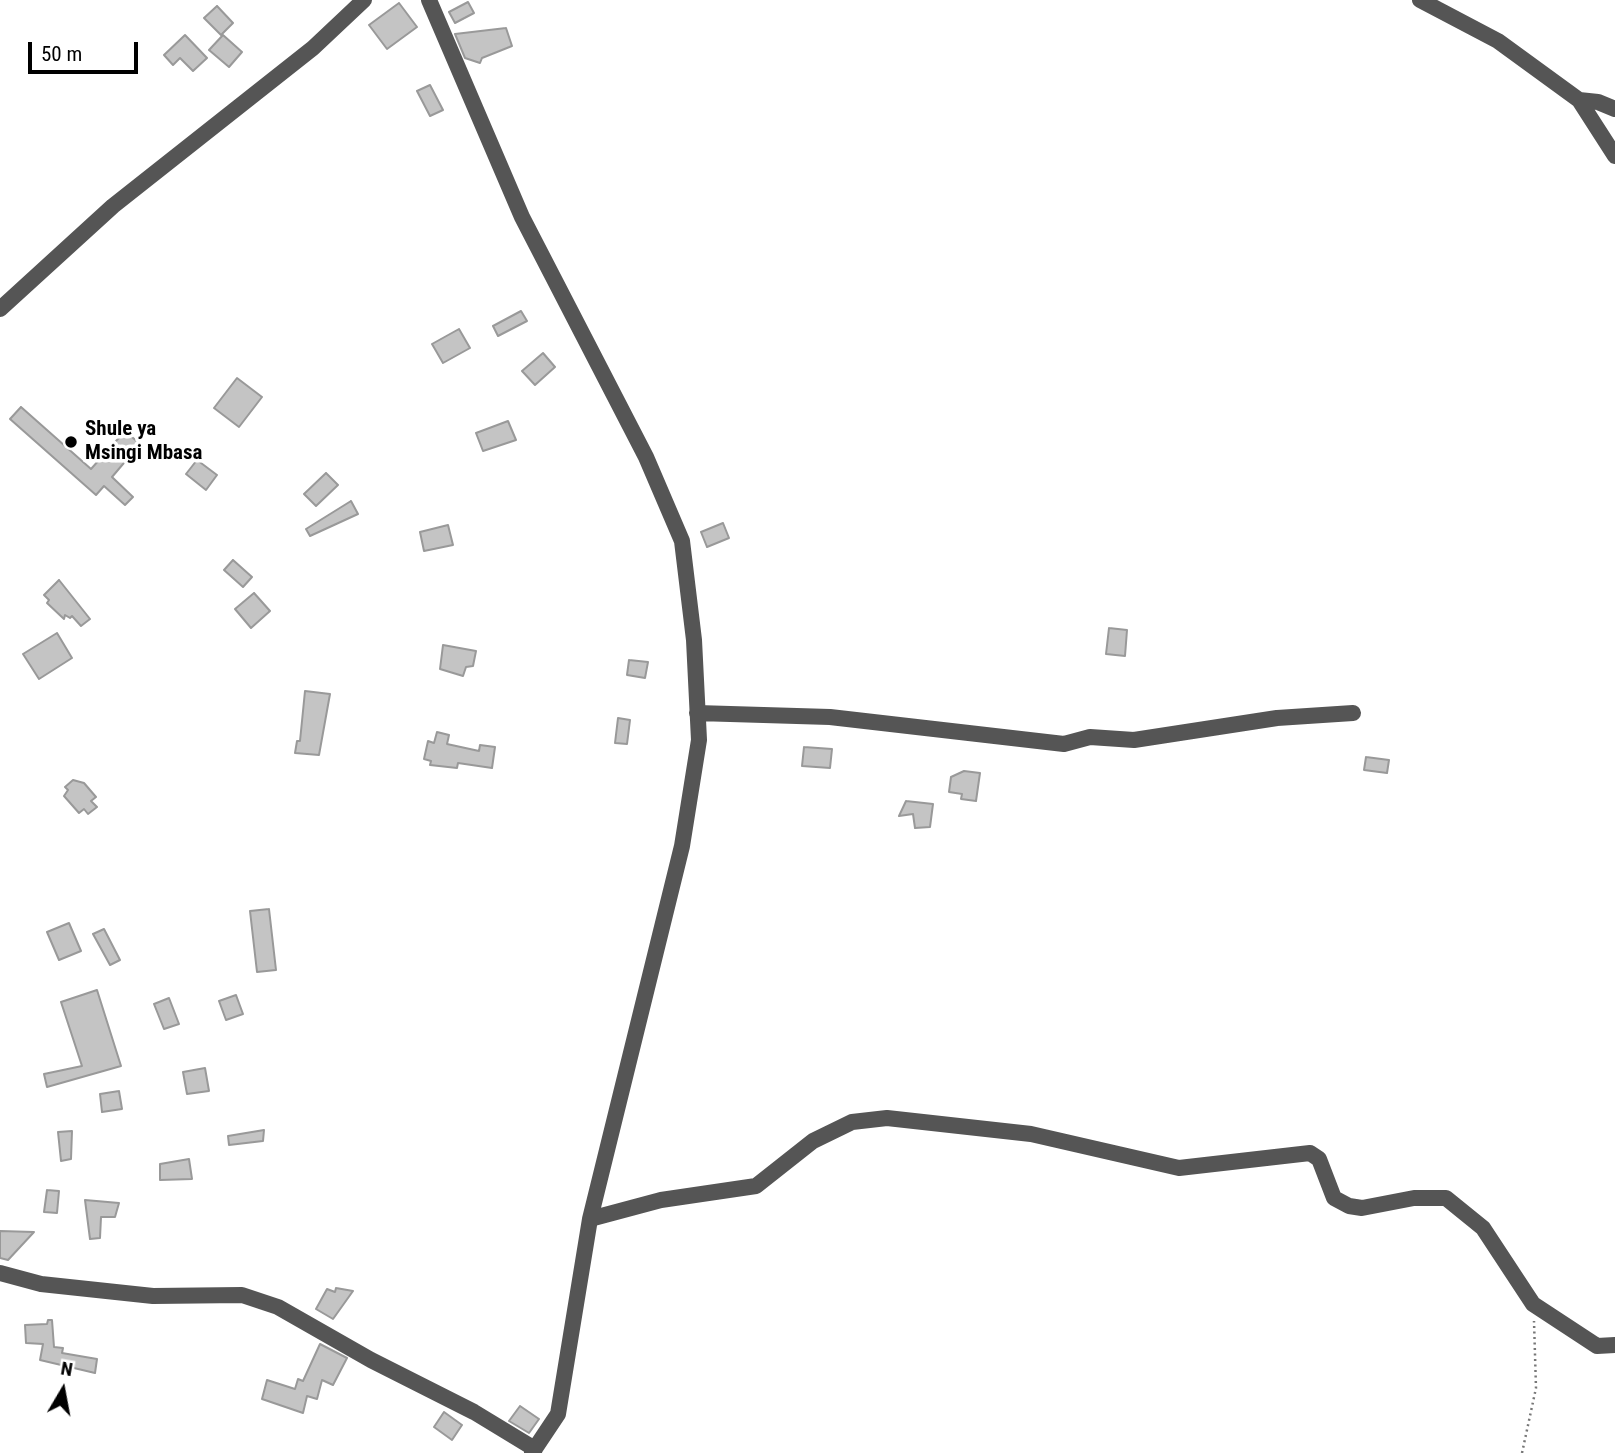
<!DOCTYPE html>
<style>
body{margin:0}
#map{position:relative;width:1615px;height:1453px;overflow:hidden;background:#fff;font-family:"Roboto Condensed",sans-serif}
canvas{display:block}
.north{position:absolute;left:28px;top:1355px;width:70px;height:70px;-webkit-text-stroke:5px #fff;paint-order:stroke;rotate:10deg;font-size:19px;font-weight:700;line-height:28px;text-align:center;color:#000}
.north::after{content:'';display:block;margin:auto;width:24px;height:32px;background:#000;clip-path:polygon(50% 0,100% 100%,50% 72%,0 100%)}
.scale{position:absolute;left:28px;top:42px;width:110px;height:32px;box-sizing:border-box;border:4px solid #000;border-top:0;padding-left:9px;font-size:21px;line-height:24px;white-space:nowrap;color:#000;-webkit-text-stroke:5px #fff;paint-order:stroke}
</style>
<div id="map">
<canvas width="1615" height="1453"></canvas>
<div class="north">N</div>
<div class="scale">50 m</div>
</div>
<script>
const ctx = document.querySelector('canvas').getContext('2d');
ctx.lineJoin = 'round';
function paint(path, color) { ctx.fillStyle = color; ctx.fill(path, 'evenodd'); }
const toPath = rows => new Path2D(rows.map(r => 'M' + r).join(''));
function stroke(path, color, width, dash) { ctx.strokeStyle = color; ctx.lineWidth = width; ctx.lineCap = dash ? 'butt' : 'round'; ctx.setLineDash(dash || []); ctx.stroke(path); }
function label(font, color, halo, rows, align = 'center') {
  ctx.font = font + ' "Roboto Condensed",sans-serif'; ctx.lineWidth = 7; ctx.setLineDash([]); ctx.textBaseline = 'middle'; ctx.strokeStyle = halo; ctx.fillStyle = color; for (const [text, x, y, turn = 0] of rows) {
    ctx.save(); ctx.translate(x, y); ctx.rotate((+turn || 0) * Math.PI / 180); ctx.textAlign = isNaN(turn) ? turn : align; if (halo) ctx.strokeText(text, 0, 0); ctx.fillText(text, 0, 0); ctx.restore();
  }
}
const building = toPath([
 [468,2,474,13,455,23,449,12,468,2],
 [399,3,417,27,387,49,369,25,399,3],
 [217,6,233,23,221,35,204,18,217,6],
 [506,28,512,46,482,58,480,63,465,58,455,34,506,28],
 [185,35,207,58,193,71,180,58,173,65,164,55,185,35],
 [223,35,242,52,229,67,209,50,223,35],
 [430,85,443,110,430,116,417,91,430,85],
 [521,311,527,321,498,336,493,326,521,311],
 [459,329,470,348,443,363,432,344,459,329],
 [543,353,555,367,535,385,522,371,543,353],
 [237,378,262,397,239,427,214,408,237,378],
 [21,407,91,469,125,431,140,444,112,477,133,497,125,505,104,486,96,495,10,419,21,407],
 [508,421,516,440,483,451,476,433,508,421],
 [197,460,217,475,206,490,186,474,197,460],
 [326,473,338,485,316,506,304,494,326,473],
 [351,501,358,514,310,536,306,529,351,501],
 [723,523,729,538,707,547,701,532,723,523],
 [448,525,453,545,424,551,420,532,448,525],
 [233,560,252,577,243,587,224,570,233,560],
 [59,580,90,619,81,626,72,616,70,618,65,615,64,619,47,603,49,600,44,595,59,580],
 [254,593,270,611,251,628,235,609,254,593],
 [1109,628,1127,630,1125,656,1106,654,1109,628],
 [57,633,72,658,39,679,23,654,57,633],
 [443,645,476,651,473,666,466,667,463,676,440,669,443,645],
 [629,660,648,662,645,678,627,675,629,660],
 [305,691,330,694,319,755,295,753,297,741,300,741,305,691],
 [618,718,630,720,627,744,615,743,618,718],
 [437,732,449,735,447,744,479,751,480,745,495,747,492,768,458,763,457,768,430,765,431,761,424,759,428,741,434,743,437,732],
 [804,747,832,749,830,768,802,766,804,747],
 [1366,757,1389,760,1387,773,1364,770,1366,757],
 [964,771,980,773,976,801,961,799,962,794,949,792,951,777,964,771],
 [73,780,84,783,96,797,91,801,97,807,88,814,84,809,79,813,64,796,68,790,65,787,73,780],
 [906,801,933,804,930,827,915,828,913,814,899,816,906,801],
 [269,909,276,970,257,972,250,911,269,909],
 [69,923,81,951,59,960,47,932,69,923],
 [104,929,120,960,110,965,93,934,104,929],
 [97,990,121,1066,47,1087,44,1074,82,1066,61,1002,97,990],
 [236,995,243,1014,226,1020,219,1001,236,995],
 [169,998,179,1024,164,1029,154,1004,169,998],
 [205,1068,209,1091,187,1094,183,1072,205,1068],
 [119,1091,122,1109,102,1112,100,1094,119,1091],
 [264,1130,263,1141,229,1145,228,1136,264,1130],
 [72,1131,71,1159,61,1161,58,1132,72,1131],
 [189,1159,192,1179,160,1180,160,1164,189,1159],
 [47,1190,59,1191,57,1213,44,1212,47,1190],
 [85,1200,119,1203,115,1217,101,1217,100,1238,90,1239,85,1200],
 [0,1231,34,1232,8,1260,0,1258,0,1231],
 [336,1288,353,1291,333,1319,316,1309,327,1289,335,1292,336,1288],
 [48,1320,52,1320,54,1347,63,1348,62,1353,97,1359,95,1373,40,1360,43,1344,26,1343,25,1325,47,1324,48,1320],
 [320,1344,347,1358,333,1385,322,1380,317,1399,307,1396,303,1413,262,1399,267,1380,295,1389,298,1379,303,1381,320,1344],
 [520,1406,539,1419,529,1433,509,1421,520,1406],
 [444,1412,462,1425,452,1440,434,1427,444,1412]
]);
paint(building, '#c4c4c4');
stroke(building, '#999', 2);
stroke(toPath([
 [1522,1453,1536,1388,1534,1321]
]), '#777', 2.5, [2, 3.5]);
stroke(toPath([
 [429,0,522,217,646,457,682,541,694,640,699,740,682,846,590,1219,558,1414,532,1453],
 [1420,0,1498,41,1579,100,1615,156],
 [1579,100,1598,102,1615,109],
 [0,309,113,206,313,48,364,0],
 [697,713,830,717,1064,744,1090,737,1134,740,1277,718,1353,713],
 [590,1219,661,1200,756,1186,813,1141,852,1122,887,1118,1031,1134,1179,1168,1310,1153,1319,1159,1334,1198,1349,1206,1362,1208,1414,1198,1446,1198,1483,1228,1533,1304,1597,1346,1615,1345],
 [0,1273,41,1284,153,1296,242,1295,278,1307,371,1360,474,1412,535,1449]
]), '#555', 16);
for (const [x, y, r, color] of [
 [71,442,7,"#000"]
]) { const dot = new Path2D(); dot.arc(x, y, r, 0, 2 * Math.PI); ctx.fillStyle = color; ctx.fill(dot); stroke(dot, '#fff', 2.5); }
label('bold 21px', '#000', '#fff', [
 ["Shule ya",85,430],
 ["Msingi Mbasa",85,454]
], 'left');
</script>
